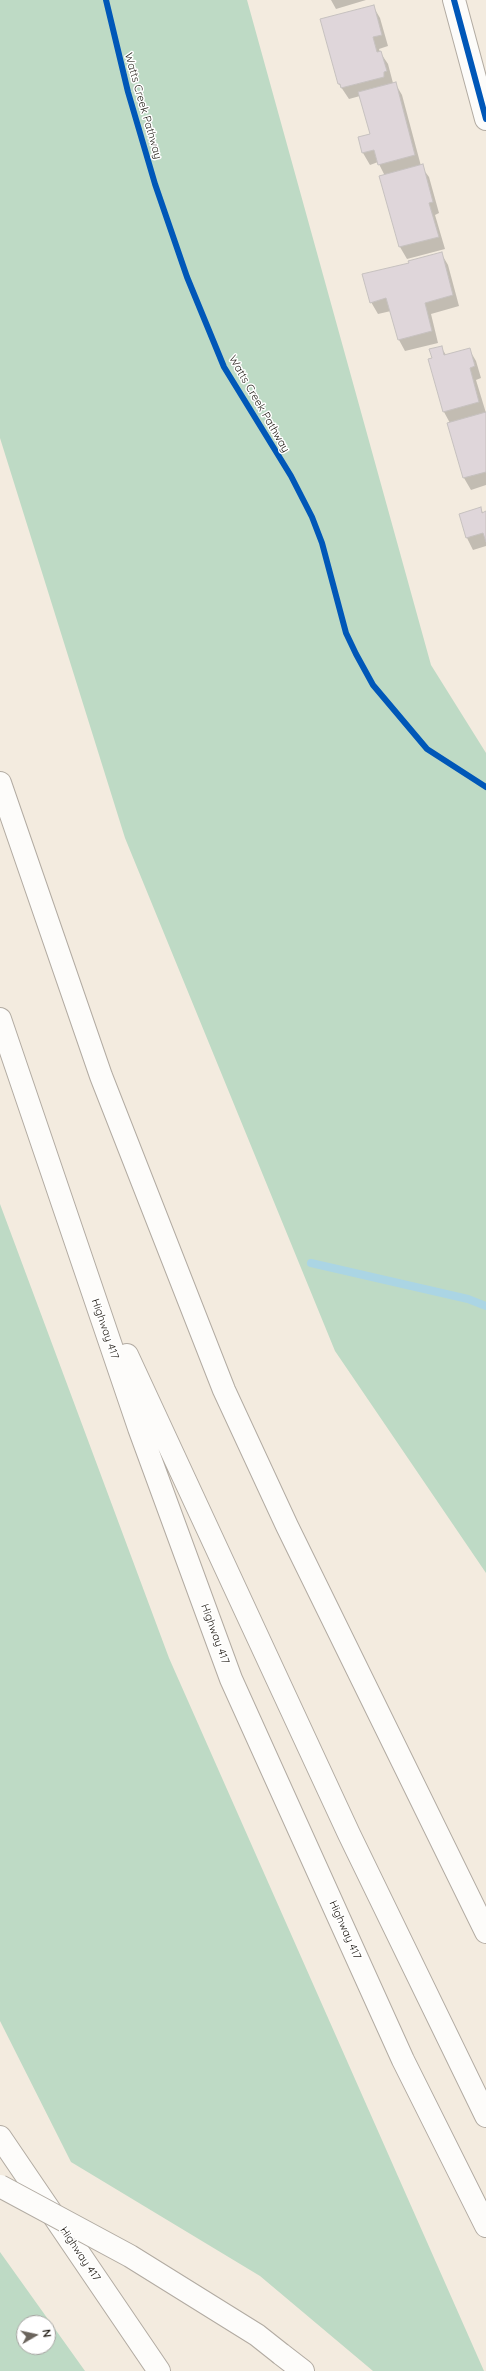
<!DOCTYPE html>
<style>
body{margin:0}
#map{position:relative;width:486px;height:2371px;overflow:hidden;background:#f3ebdf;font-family:Quicksand,sans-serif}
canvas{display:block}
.north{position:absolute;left:16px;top:2315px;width:40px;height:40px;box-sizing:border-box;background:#fff;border:1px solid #a6a4a1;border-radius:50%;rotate:81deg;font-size:11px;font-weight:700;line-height:16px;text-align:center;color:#211c15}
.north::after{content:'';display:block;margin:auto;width:14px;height:18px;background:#6a645c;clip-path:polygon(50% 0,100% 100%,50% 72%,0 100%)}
</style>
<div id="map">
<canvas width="486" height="2371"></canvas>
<div class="north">N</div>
</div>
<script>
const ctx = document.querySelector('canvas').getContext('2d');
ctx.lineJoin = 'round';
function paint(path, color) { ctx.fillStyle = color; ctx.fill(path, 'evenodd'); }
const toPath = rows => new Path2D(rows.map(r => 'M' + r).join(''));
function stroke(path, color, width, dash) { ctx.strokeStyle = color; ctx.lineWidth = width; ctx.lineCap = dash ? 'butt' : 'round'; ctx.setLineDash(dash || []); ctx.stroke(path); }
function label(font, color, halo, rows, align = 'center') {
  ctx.font = font + ' Quicksand,sans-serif'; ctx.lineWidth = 3; ctx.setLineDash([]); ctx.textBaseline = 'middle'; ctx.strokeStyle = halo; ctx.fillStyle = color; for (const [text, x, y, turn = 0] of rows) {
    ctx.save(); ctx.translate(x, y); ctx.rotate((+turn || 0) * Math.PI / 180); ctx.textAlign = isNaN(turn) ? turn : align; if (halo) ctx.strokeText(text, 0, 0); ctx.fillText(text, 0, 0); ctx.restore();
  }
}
paint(toPath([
 [0,0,247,0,431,665,486,753,486,1573,335,1351,125,838,0,438],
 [0,1204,169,1658,484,2371,373,2371,260,2276,71,2162,0,2021],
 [0,2252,85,2371,0,2371],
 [24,2323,48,2323,48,2347,24,2347]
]), '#bedac5');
paint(toPath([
 [331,0,366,0,336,9],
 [373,6,380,18,388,46,379,49,380,52,388,64,393,83,395,83,402,95,421,166,429,177,439,213,435,215,445,249,407,259,400,247,381,177,385,176,378,162,370,165,363,153,359,138,371,135,360,96,349,99,339,84],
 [441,253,448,265,459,306,431,314,438,343,405,351,399,340,391,311,378,314,371,302,410,264],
 [441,347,446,355,469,349,476,361,481,378,476,380,486,413,486,485,471,490,464,478,449,424,450,423,444,412,430,360,433,359],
 [481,509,483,513,486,513,486,546,473,550,467,538,460,514]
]), '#0003');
stroke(toPath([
 [311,1263,468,1299,486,1306]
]), '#abd5e4', 8);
const building = toPath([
 [374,5,382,35,373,37,377,52,381,51,387,71,384,72,384,77,341,88,340,84,338,84,320,19,374,5],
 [396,82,415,155,378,165,374,150,362,153,358,137,370,134,358,92,396,82],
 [423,164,433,202,429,203,439,237,399,247,379,176,423,164],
 [442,252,453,295,425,303,432,331,398,340,386,298,370,303,362,274,409,263,408,261,442,252],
 [442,346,444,355,470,348,475,366,470,368,479,402,443,412,428,359,432,358,429,349,442,346],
 [486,412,486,472,463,478,447,423,486,412],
 [481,507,482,513,486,511,486,542,483,533,466,538,459,514,481,507]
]);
paint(building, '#dfd6da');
stroke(building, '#c6c1bf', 1);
const minor = toPath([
 [454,0,486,119]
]);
const motorway = toPath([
 [0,783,101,1076,224,1390,287,1526,486,1932],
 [0,1019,139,1428,231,1679,403,2060,486,2226],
 [127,1355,349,1834,486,2116],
 [0,2137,159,2371],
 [281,2354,303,2371]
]);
stroke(minor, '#b2aba2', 24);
stroke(motorway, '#b2aba2', 24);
stroke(minor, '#fdfcfa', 22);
stroke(motorway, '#fdfcfa', 22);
const motorwayBridge = toPath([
 [0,2186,130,2256,257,2335,281,2354]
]);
stroke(motorwayBridge, '#b2aba2', 24, []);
stroke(motorwayBridge, '#fdfcfa', 22);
stroke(toPath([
 [106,0,128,92,155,184,187,277,224,367,291,476,312,517,322,543,346,633,356,654,373,685,427,749,486,787],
 [454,0,486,119]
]), '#0057b8', 6);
label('11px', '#211c15', '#fff', [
 ["Watts Creek Pathway",143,106,74],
 ["Watts Creek Pathway",259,404,60],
 ["Highway 417",105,1329,71],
 ["Highway 417",215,1634,70],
 ["Highway 417",345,1930,66],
 ["Highway 417",80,2254,56]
]);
</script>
